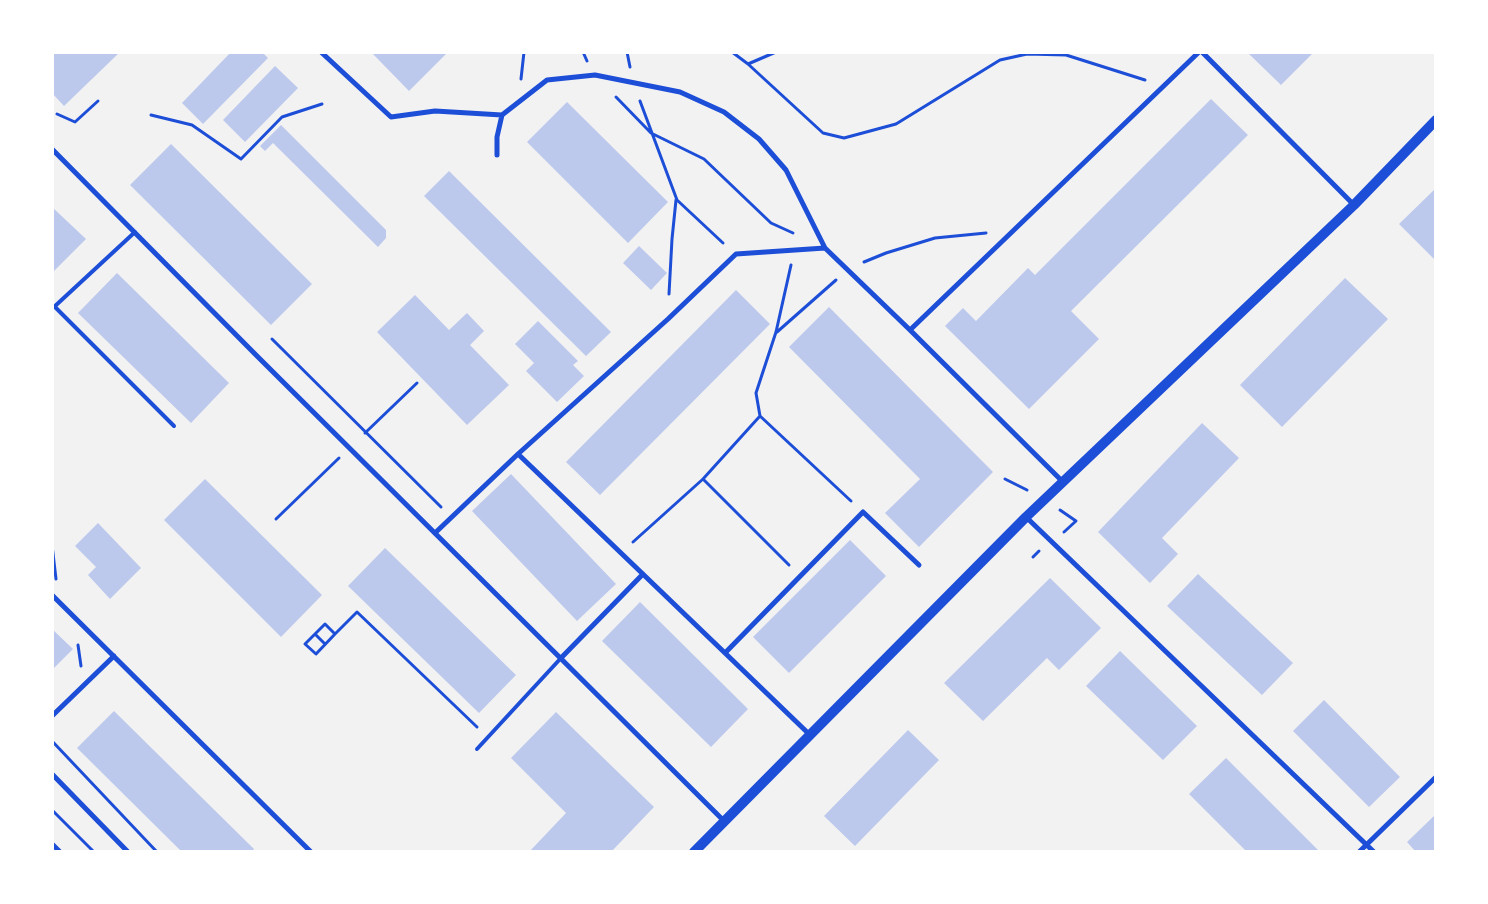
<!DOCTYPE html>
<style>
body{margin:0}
#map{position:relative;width:1488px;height:904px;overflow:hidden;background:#f2f2f2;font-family:"Open Sans",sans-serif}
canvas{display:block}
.frame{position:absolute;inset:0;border:54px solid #fff;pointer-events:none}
</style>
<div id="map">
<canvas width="1488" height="904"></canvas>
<div class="frame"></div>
</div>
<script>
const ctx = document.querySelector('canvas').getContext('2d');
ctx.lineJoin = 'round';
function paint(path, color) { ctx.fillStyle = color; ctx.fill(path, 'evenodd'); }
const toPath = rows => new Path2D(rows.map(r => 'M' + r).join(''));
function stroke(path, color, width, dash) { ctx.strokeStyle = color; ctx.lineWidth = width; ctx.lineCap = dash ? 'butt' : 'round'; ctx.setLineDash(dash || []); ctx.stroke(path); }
paint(toPath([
 [52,52,120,52,64,106,52,93],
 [231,52,262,52,268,58,203,124,182,103],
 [371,52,448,52,409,91],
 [1247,52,1314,52,1281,85],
 [275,66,298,88,245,142,223,120],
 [1211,99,1248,135,1071,311,1099,339,1029,409,945,326,963,308,976,321,1028,268,1035,275],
 [567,102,668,202,628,243,527,142],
 [281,125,386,230,386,238,378,247,273,143,265,151,260,146],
 [171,144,312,284,271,325,130,185],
 [449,171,611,332,586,356,424,196],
 [1436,188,1436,261,1399,224],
 [52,207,86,239,52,273],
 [639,246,667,273,651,290,623,263],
 [117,273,229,383,191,423,78,313],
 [1345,278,1388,319,1282,427,1240,385],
 [736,290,770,324,600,495,566,462],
 [415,295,449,330,467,313,484,331,470,345,509,385,467,425,377,332],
 [829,307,993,472,919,547,885,513,920,479,789,347],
 [538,321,578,361,573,365,584,376,557,402,526,371,534,363,515,344],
 [1202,423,1239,458,1162,538,1178,554,1150,583,1098,532],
 [511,474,616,584,577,621,472,511],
 [205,479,322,595,281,637,164,520],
 [98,523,141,568,110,599,88,575,96,567,75,546],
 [850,540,886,576,789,673,753,637],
 [385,548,516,675,479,713,348,586],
 [1198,574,1293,663,1262,695,1167,606],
 [1050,578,1101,628,1059,670,1047,658,983,721,944,683],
 [640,602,748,709,711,747,602,641],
 [52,629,73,649,52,670],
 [1120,651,1197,726,1163,760,1086,686],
 [1324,700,1400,777,1369,807,1293,731],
 [114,711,254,849,252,852,182,852,77,748],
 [556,712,654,807,611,852,529,852,566,813,511,758],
 [908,730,939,760,855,846,824,816],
 [1226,758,1320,852,1247,852,1189,794],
 [1436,814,1436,852,1416,852,1407,842]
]), '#bdc9ec');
stroke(toPath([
 [583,52,587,61],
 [627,52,630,67],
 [732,52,748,64,776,52],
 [748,64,823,133,844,138,896,124,1000,60,1027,54,1066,55,1145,80],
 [521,79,524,52],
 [616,97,651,133,704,159,771,223,793,233],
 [640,101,677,200,723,243],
 [57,114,75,122,98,101],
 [151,115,192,125,241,159,282,117,322,104],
 [864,262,886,253,935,238,986,233],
 [791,265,776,332,756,393,760,416,851,501],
 [669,294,672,239,676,200],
 [777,332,836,280],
 [272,339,441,507],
 [760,416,703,479,789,565],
 [365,433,417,383],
 [1005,479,1027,490],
 [1060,510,1076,521,1064,532],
 [276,519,339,458],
 [633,542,703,479],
 [52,545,56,579],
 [1033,557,1039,551],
 [325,624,335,634,316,654,305,644,325,624],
 [315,634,325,644],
 [335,634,357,612,477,727],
 [78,645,81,666],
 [52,741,157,852],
 [52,810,94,852]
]), '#1d4ed8', 3);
stroke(toPath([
 [54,306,174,426],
 [54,307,135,232],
 [477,749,561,658]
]), '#1d4ed8', 4);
stroke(toPath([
 [321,52,391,117,435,111,502,115],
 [1202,52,1354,205],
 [52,149,256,355,724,821],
 [497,155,497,137,502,115,547,80,595,75,680,92,724,112,759,139,786,170,825,248,910,330],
 [518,454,725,653],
 [1063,482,910,330,1199,52],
 [1026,517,1374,852],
 [435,533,518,454,668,319,736,254,825,248],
 [52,595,311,852],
 [561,658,643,574],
 [52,716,114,656],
 [810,735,725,653,863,512,919,565],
 [52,774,128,852],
 [52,844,60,852],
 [1359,852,1436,777]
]), '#1d4ed8', 5);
stroke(toPath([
 [694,852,1026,517,1354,205,1436,120]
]), '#1d4ed8', 10);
</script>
